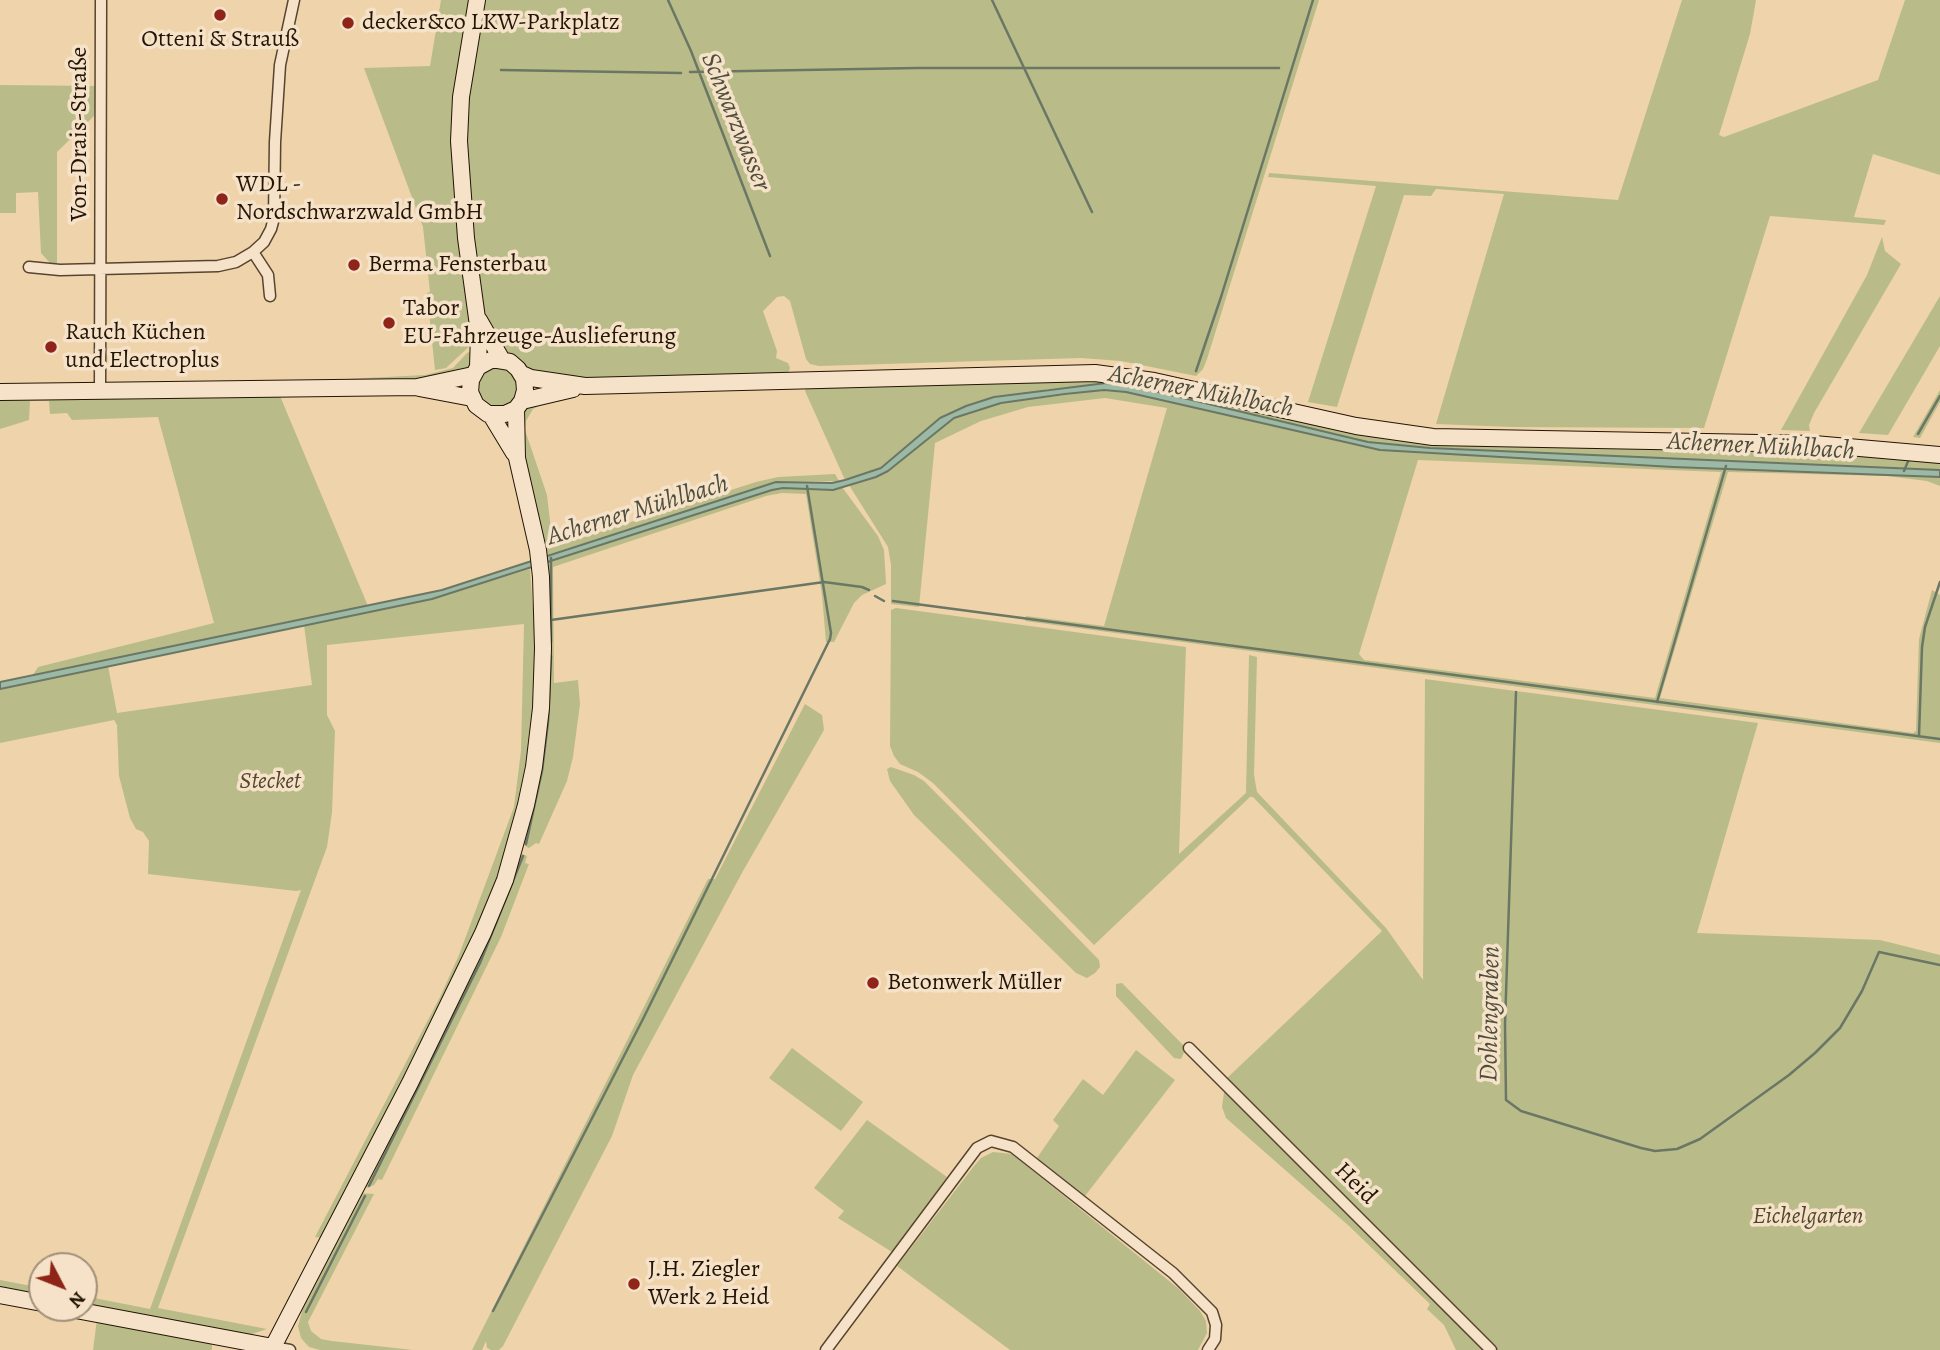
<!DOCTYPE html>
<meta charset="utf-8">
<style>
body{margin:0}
#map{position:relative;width:1940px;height:1350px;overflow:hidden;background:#efd3ab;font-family:Alegreya,serif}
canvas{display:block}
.north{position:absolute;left:28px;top:1252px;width:70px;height:70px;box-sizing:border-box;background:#f5e2c8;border:2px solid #a1907a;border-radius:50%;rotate:132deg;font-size:19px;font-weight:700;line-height:28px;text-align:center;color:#241505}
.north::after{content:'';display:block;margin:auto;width:24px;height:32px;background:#8f2418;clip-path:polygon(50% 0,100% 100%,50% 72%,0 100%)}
</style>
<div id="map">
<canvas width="1940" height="1350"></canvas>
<div class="north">N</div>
</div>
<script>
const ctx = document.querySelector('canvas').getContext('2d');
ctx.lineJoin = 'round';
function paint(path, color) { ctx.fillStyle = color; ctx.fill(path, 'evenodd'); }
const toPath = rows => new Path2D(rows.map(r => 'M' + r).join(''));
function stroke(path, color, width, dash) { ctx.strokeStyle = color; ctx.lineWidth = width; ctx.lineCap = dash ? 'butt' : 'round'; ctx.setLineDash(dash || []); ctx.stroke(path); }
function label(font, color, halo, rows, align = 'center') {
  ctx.font = font + ' Alegreya,serif'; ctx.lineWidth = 7; ctx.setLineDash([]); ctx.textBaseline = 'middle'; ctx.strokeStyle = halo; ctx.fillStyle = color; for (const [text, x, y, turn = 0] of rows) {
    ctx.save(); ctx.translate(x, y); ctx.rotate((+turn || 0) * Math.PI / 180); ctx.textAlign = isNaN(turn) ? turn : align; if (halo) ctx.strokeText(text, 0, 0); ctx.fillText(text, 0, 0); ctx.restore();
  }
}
paint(toPath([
 [441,0,470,0,458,63,452,136,453,176,458,220,474,342,446,368,435,370,427,293,430,292,423,227,364,68,430,66],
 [482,0,1319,0,1207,359,1203,369,1196,376,1121,361,1081,358,819,366,810,364,806,359,790,301,784,296,777,297,763,311,777,351,776,358,788,363,790,368,787,376,607,381,534,376,497,345,503,339,501,335,498,338,486,321,479,295,465,164,471,55],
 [1682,0,1756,0,1750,34,1719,135,1724,137,1878,80,1905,0,1940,0,1940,175,1873,154,1854,217,1886,220,1884,225,1770,216,1704,428,1511,427,1436,424,1504,194,1436,189,1431,196,1404,195,1337,407,1308,402,1376,186,1268,177,1269,173,1618,200],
 [0,85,97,86,94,116,57,152,57,263,50,263,41,253,38,192,16,193,16,213,0,213],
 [1882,237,1885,251,1901,264,1814,413,1809,425,1810,431,1781,430,1867,275],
 [1940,296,1940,346,1888,435,1859,433],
 [474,350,471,365,464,371,421,379,363,382,267,383,425,375,453,368,467,353],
 '476 387a21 21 0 1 1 42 0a21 21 0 1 1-42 0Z',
 [1115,379,1365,434,1836,450,1940,457,1940,470,1430,448,1368,442,1129,385,1048,389,940,418,889,462,881,468,845,480,805,391,807,388],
 [1104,390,1126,392,1380,450,1673,467,1940,477,1940,486,1927,481,1887,476,1728,472,1660,698,1913,733,1916,731,1919,639,1932,590,1940,595,1940,743,1025,621,1026,616,1104,626,1167,408,1105,398,1028,407,981,421,935,443,919,607,891,604,891,565,888,547,849,485,876,477,910,454,941,427,954,418,978,409,1001,403],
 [1418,460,1721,472,1655,698,1364,660,1359,654],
 [1940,390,1940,402,1920,438,1913,437],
 [280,396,368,606,33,675,38,667,214,623,158,417,72,420,67,413,50,414,49,401,30,401,29,420,0,429,0,398],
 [549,401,533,409,526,421,525,430,547,495,553,547,756,482,778,477,835,474,839,481,776,482,547,555,522,455,518,415,527,404],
 [842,487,878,536,884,550,886,584,862,595,854,603,834,642,826,642,822,595,806,494,782,493,766,496,553,567,554,683,578,680,580,704,573,757,567,781,539,844,536,843,529,848,525,846,523,842,548,634,548,562,772,490,783,488,833,490],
 [530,569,535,637,533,720,522,799,493,891,474,936,323,1238,315,1237,440,997,459,955,514,807,521,751,524,624,327,645,327,715,335,731,332,812,327,847,158,1308,267,1329,249,1335,84,1304,84,1296,150,1309,301,890,296,891,148,874,149,841,143,832,136,829,130,818,119,776,117,725,114,720,0,743,0,689,108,666,117,713,312,685,304,625,432,599],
 [896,608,1186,647,1179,854,1246,793,1249,655,1257,657,1254,775,1257,792,1386,928,1423,980,1425,679,1758,723,1697,933,1880,940,1940,955,1940,1350,1456,1350,1444,1325,1427,1309,1430,1304,1349,1226,1226,1118,1222,1107,1226,1079,1382,931,1253,797,1250,797,1094,945,933,783,918,772,900,764,894,756,890,746,891,610],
 [805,704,822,715,824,730,743,871,633,1075,612,1136,503,1346,499,1350,491,1350,487,1348,486,1341,482,1350,472,1350,708,879,715,879],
 [891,767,914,775,924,781,964,821,1099,960,1100,967,1095,973,1087,978,1076,973,914,815,890,781,887,769],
 [519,853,527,856,525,863,529,864,501,937,382,1180,378,1179,374,1185,367,1188,365,1185],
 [1122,983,1186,1048,1181,1059,1174,1058,1116,996,1116,984],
 [792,1048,863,1102,841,1131,769,1078],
 [1136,1050,1175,1080,1085,1196,1037,1158,1059,1126,1053,1120,1083,1079,1103,1095],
 [867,1120,947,1177,892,1252,838,1218,844,1211,814,1188],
 [993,1152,1012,1154,1179,1289,1200,1311,1206,1321,1207,1333,1198,1350,1010,1350,897,1266,974,1166,981,1158],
 [360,1193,374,1194,308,1322,311,1331,321,1339,332,1341,413,1350,320,1350,309,1347,301,1338,298,1326,305,1301],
 [0,1280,42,1288,42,1296,0,1289],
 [97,1319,212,1343,212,1350,93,1350]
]), '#b9bc89');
const water = toPath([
 [1106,383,1129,385,1368,442,1430,448,1940,470,1940,477,1673,467,1380,450,1126,392,1104,390,1065,394,1001,403,954,418,888,471,876,477,833,490,783,488,772,490,432,599,0,689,0,682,442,590,776,482,832,483,845,480,881,468,940,418,966,406,994,397,1106,383]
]);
paint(water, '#9bb9a4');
stroke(water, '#6b7764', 2);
stroke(toPath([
 [668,0,691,51,770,256],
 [992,0,1092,212],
 [501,70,681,73],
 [690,72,917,68,1279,68],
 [1196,371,1221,297,1313,0],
 [1918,434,1940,396],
 [1904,471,1909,459],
 [551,558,551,642],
 [875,596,884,601],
 [893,601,1940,739],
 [551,620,824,582,862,587,869,590],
 [1516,692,1505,1024,1506,1100,1521,1111,1641,1148,1655,1151,1677,1149,1700,1139,1789,1075,1815,1053,1840,1028,1862,991,1879,952,1940,965],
 [1657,702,1726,466],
 [1919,736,1922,647,1925,627,1940,582],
 [526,844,542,771,548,722,551,656],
 [369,1186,480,963,523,856],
 [493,1311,643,1019,830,639,831,633,807,486],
 [306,1312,365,1196]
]), '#6b7764', 2.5);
const street = toPath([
 [253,252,268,275,270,296],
 [29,267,60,270,218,266,236,262,253,252,264,242,271,229,274,218,275,142,280,65,294,0],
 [100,392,101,0],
 [1189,1048,1491,1350],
 [273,1347,290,1350],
 [826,1350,977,1148,991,1141,1013,1147,1173,1273,1212,1312,1216,1325,1215,1339,1208,1350]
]);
const secondary = toPath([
 [477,0,461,97,459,141,466,238,479,333,478,367,471,380,470,392,476,405,488,414,505,414,516,409,522,401,525,390,524,379,518,369,510,362,498,360,491,360,478,367],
 [479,320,502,360],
 [522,374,531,378,585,386,1095,373,1154,381,1356,426,1433,437,1814,444,1940,455],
 [419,388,472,398],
 [0,392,417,387,473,375],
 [522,401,573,389],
 [491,415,514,453],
 [0,1295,42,1303],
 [65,1308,273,1347,410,1083,483,933,505,880,526,805,534,767,541,708,543,648,541,577,538,550,517,458,516,409]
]);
stroke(street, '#57442e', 13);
stroke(secondary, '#241505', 18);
stroke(street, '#f5e2c8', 10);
stroke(secondary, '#f5e2c8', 16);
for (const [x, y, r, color] of [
 [220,15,7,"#8f2418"],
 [348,23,7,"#8f2418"],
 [222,199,7,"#8f2418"],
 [354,265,7,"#8f2418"],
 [389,323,7,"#8f2418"],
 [51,347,7,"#8f2418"],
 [873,983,7,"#8f2418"],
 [634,1284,7,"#8f2418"]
]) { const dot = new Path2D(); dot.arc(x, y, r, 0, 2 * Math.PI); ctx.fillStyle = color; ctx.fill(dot); stroke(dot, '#f5e2c8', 2.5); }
label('24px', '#241505', '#f5e2c8', [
 ["decker&co LKW-Parkplatz",362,23],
 ["Otteni & Strauß",220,40,"center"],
 ["WDL -",236,185],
 ["Nordschwarzwald GmbH",236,213],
 ["Berma Fensterbau",368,265],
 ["Tabor",403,309],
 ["EU-Fahrzeuge-Auslieferung",403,337],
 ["Rauch Küchen",65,333],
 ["und Electroplus",65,361],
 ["Betonwerk Müller",887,983],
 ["J.H. Ziegler",648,1270],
 ["Werk 2 Heid",648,1298]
], 'left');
label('24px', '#241505', '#f5e2c8', [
 ["Von-Drais-Straße",80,134,-90],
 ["Heid",1355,1184,45]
]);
label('italic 24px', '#51472d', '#f5e2c8', [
 ["Stecket",270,782],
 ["Eichelgarten",1808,1217]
]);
label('italic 26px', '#4e4e3d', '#f5e2c8', [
 ["Schwarzwasser",735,122,68],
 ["Acherner Mühlbach",1201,392,11],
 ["Acherner Mühlbach",1761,447,3],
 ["Acherner Mühlbach",638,511,-17],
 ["Dohlengraben",1491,1014,-89]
]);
</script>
